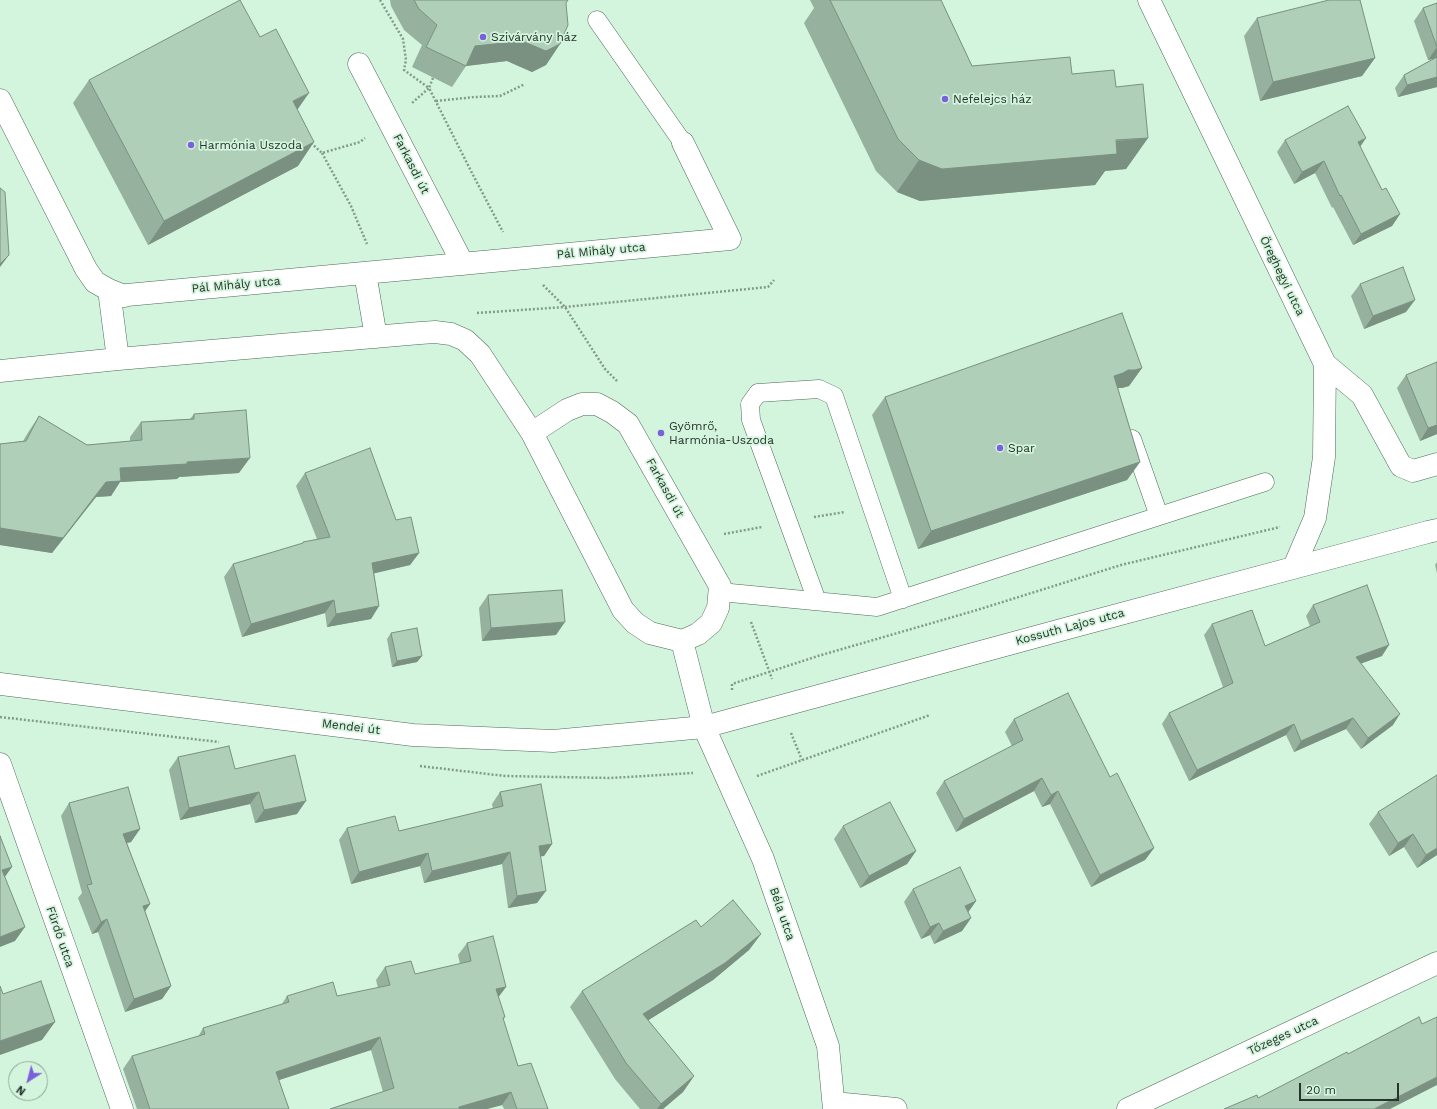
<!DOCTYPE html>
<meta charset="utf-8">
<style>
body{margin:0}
#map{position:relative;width:1437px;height:1109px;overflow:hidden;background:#d3f4dd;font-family:"Work Sans",sans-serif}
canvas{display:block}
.north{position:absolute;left:8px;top:1061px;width:40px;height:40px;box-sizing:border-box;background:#d3f4dd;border:1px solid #8ea796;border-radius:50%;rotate:216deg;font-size:11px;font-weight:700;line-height:16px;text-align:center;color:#27342b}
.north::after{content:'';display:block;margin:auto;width:14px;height:18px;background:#7a61dc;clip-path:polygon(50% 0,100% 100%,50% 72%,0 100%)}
.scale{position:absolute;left:1299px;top:1083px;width:100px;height:18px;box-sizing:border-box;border:2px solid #27342b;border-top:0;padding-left:5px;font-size:12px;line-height:14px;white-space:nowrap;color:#27342b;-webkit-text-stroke:3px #d3f4dd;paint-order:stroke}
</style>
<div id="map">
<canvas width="1437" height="1109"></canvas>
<div class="north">N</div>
<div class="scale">20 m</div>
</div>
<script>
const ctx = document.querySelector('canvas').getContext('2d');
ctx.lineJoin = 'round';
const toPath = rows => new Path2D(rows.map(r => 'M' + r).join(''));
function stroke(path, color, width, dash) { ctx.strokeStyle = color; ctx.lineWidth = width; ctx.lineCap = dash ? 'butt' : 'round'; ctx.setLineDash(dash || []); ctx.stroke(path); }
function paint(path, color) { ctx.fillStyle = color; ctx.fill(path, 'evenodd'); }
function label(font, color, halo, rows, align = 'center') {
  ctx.font = font + ' "Work Sans",sans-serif'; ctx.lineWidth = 3.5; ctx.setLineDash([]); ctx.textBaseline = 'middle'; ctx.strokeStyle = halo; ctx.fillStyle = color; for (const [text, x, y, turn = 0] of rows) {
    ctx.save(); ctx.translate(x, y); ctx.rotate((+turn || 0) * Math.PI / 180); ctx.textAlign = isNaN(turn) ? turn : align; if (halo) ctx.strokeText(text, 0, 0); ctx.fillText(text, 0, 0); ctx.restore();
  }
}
const service = toPath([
 [597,20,683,143],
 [1132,439,1159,516],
 [720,592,877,607,1265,482],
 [817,601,751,420,750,404,758,393,819,389,834,396,903,599]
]);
const minor = toPath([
 [1149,0,1325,364,1324,457,1315,518,1294,567],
 [359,64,463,264],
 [0,100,86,269,95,282,109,290,118,359],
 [365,273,376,337],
 [109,290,124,296,127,295,730,239,683,143],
 [1325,364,1362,395,1401,466,1413,471,1437,464],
 [0,371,118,359,420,333,435,332,451,334,465,340,480,354,532,433,623,610,635,623,650,633,682,641,698,634,711,623,718,608,720,586,628,424,612,412,597,404,582,404,567,410,532,433],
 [682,641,704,727,763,859,828,1046,834,1109],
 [0,764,122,1109],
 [834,1103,896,1109],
 [1128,1109,1437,963]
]);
const secondary = toPath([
 [0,684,413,735,553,741,704,727,1072,627,1428,532,1437,530]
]);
stroke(service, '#4e6b57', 19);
stroke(minor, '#4e6b57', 23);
stroke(secondary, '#4e6b57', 23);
stroke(toPath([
 [380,0,403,39,406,60,404,70,429,88,412,103],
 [433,78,429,88,472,173,503,232],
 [436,101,475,97,500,96,525,84],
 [311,143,322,153,360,142,365,138],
 [322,153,351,206,367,244],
 [543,285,565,307,605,369,617,381],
 [477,313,565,307,768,287,774,280],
 [814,517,845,512],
 [724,534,762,527],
 [751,622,772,679],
 [732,690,732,684,818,656,977,610,1121,565,1280,527],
 [0,717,219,742],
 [791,733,802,760],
 [420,766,505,776,611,778,693,773],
 [757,776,930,715]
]), '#839b8a', 2.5, [2, 2]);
stroke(service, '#fff', 18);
stroke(minor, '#fff', 22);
stroke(secondary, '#fff', 22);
paint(toPath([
 [390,0,568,0,566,3,560,44,546,65,532,72,507,61,466,66,452,87,412,67,422,45,404,30,391,6],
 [810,0,941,0,972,66,1072,74,1116,87,1148,138,1126,169,1105,171,1095,185,920,201,897,192,876,171,804,23,814,8],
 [1437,3,1437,87,1398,97,1395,88,1404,75,1435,58,1428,60,1414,21,1423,8],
 [1257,18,1375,58,1362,76,1260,101,1244,36],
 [89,80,297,110,298,166,148,245,73,103],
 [1366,138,1360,146,1382,190,1400,214,1392,226,1353,245,1333,207,1332,208,1315,173,1294,184,1277,152,1285,140],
 [1360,284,1406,312,1364,329,1351,296],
 [1437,362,1437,434,1420,441,1397,388,1406,375],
 [1142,368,1129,386,1122,388,1118,388,1140,462,1127,480,918,549,872,415,885,397],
 [194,414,239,473,179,477,177,479,120,482,111,496,96,497,52,553,0,545,0,444,23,441,29,431,39,416,87,445,130,441,130,437,141,422,190,419],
 [305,473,396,520,419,553,410,565,374,573,379,606,371,619,327,627,325,613,242,637,224,577,233,564,302,544,303,542,317,539,296,486],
 [1437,562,1437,573,1435,565],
 [488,595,556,635,482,641,479,608],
 [1313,605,1382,656,1361,663,1393,725,1361,749,1346,729,1294,752,1286,735,1189,781,1162,724,1169,713,1223,687,1204,635,1212,624,1265,646,1310,626,1306,616],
 [391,633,422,656,417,662,392,667,387,639],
 [1014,719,1110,777,1154,848,1145,860,1091,887,1050,804,1042,807,1034,791,956,832,936,793,944,781,1012,746,1005,732],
 [178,757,235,769,297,814,255,823,250,804,180,820,169,770],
 [1437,775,1437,855,1417,868,1404,847,1389,856,1369,824,1378,812],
 [500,792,552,844,544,856,540,856,537,903,508,908,502,864,424,883,420,866,351,884,339,840,347,828,399,831,493,809,492,804],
 [69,803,140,829,131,842,127,843,150,904,145,911,171,986,162,999,125,1012,98,932,92,934,78,898,82,893,61,816],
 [843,826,916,851,907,864,860,888,834,839],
 [913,889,976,901,968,912,971,918,962,931,934,944,930,935,921,939,904,902],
 [701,927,761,934,749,950,713,980,648,1020,694,1076,683,1092,663,1109,640,1109,615,1079,570,1007,582,991],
 [467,943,506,987,498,997,505,1017,503,1020,518,1066,548,1109,504,1109,502,1105,487,1109,330,1109,383,1092,371,1050,279,1080,289,1109,137,1109,123,1069,132,1056,198,1037,203,1028,282,1004,287,996,337,996,378,988,376,980,385,967,415,974,460,964,458,955]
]), '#96b29e');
paint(toPath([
 [522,41,560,44,546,65,532,72,507,61,466,66,475,46],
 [1437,47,1437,58,1428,60],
 [1375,58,1362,76,1260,101,1273,82],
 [1437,77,1437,87,1398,97,1407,85],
 [309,93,293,116,293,101],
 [1148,138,1126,169,1105,171,1095,185,920,201,897,192,919,160],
 [1366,138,1358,150,1358,142],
 [314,142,298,166,148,245,164,221],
 [1324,161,1315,173,1294,184,1302,172],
 [1400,214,1392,226,1353,245,1361,234],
 [9,255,0,267,0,264],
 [1415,300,1406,312,1364,329,1373,316],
 [1142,368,1129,386,1122,388,1115,388,1114,376,1128,370],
 [1437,425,1437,434,1420,441,1428,428],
 [250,458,239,473,179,477,177,479,120,482,111,496,96,497,52,553,0,545,0,528,106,482,120,468,187,462],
 [1140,462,1127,480,918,549,931,531],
 [419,553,410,565,363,576,372,563],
 [334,600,325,613,242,637,251,624],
 [379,606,371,619,327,627,336,614],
 [565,622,556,635,482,641,491,628],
 [1389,645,1382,656,1349,668,1356,657],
 [422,656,417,662,392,667,397,661],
 [1400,714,1393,725,1361,749,1368,738],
 [1353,718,1346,729,1294,752,1301,741],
 [1294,724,1286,735,1189,781,1197,770],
 [1042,778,1034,791,956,832,964,819],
 [1058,791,1050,804,1042,807,1051,795],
 [259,792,250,804,180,820,189,808],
 [306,801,297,814,255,823,264,810],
 [140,829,131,842,114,846,123,834],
 [1413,834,1404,847,1389,856,1398,843],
 [552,844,544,856,530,858,539,846],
 [1154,848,1145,860,1091,887,1100,875],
 [1437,848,1437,855,1417,868,1426,855],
 [916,851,907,864,860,888,869,876],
 [510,852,502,864,424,883,432,871],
 [428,853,420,866,351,884,359,872],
 [12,867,2,881,2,870],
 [546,891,537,903,508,908,517,896],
 [976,901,967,914,965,906],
 [150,904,141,917,143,906],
 [971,918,962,931,934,944,943,931],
 [107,919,98,932,92,934,101,922],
 [939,923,930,935,921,939,930,927],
 [25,927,15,941,0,947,0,937],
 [761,934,749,950,713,980,631,1031,643,1014],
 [171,986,162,999,125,1012,134,999],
 [506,987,497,999,496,989],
 [55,1022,42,1040,0,1055,0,1041],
 [380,1037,371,1050,267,1084,276,1072],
 [694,1076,683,1092,663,1109,657,1109,661,1104],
 [1437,1077,1437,1085,1390,1109,1374,1109],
 [511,1092,502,1105,487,1109,457,1109,459,1107]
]), '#7a9181');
const building = toPath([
 [240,0,260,37,276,29,309,93,293,101,314,142,164,221,89,80,240,0],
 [414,0,568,0,566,3,568,25,560,44,546,51,522,41,475,46,466,66,426,47,437,25,419,9,414,0],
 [830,0,941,0,972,66,1070,57,1072,74,1114,70,1116,87,1143,84,1148,138,1116,140,1117,154,942,169,919,160,898,139,830,0],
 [1329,0,1360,0,1375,58,1273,82,1257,18,1329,0],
 [1437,3,1437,47,1423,8,1437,3],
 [1437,57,1437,77,1407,85,1404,75,1437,57],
 [1348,106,1366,138,1358,142,1382,190,1386,188,1400,214,1361,234,1341,195,1340,196,1324,161,1302,172,1285,140,1348,106],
 [0,188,5,192,9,255,0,264,0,188],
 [1403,267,1415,300,1373,316,1360,284,1403,267],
 [1122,313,1142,368,1135,370,1128,370,1123,373,1114,376,1140,462,931,531,885,397,1122,313],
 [1437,362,1437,425,1428,428,1406,375,1437,362],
 [246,410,250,458,187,462,187,464,120,468,121,481,106,482,63,538,0,528,0,444,26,441,39,416,87,445,142,440,141,422,194,419,194,414,246,410],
 [370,448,396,520,411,517,419,553,372,563,379,606,336,614,334,600,251,624,233,564,303,543,303,542,330,537,305,473,370,448],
 [1367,585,1389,645,1356,657,1400,714,1368,738,1353,718,1301,741,1294,724,1197,770,1169,713,1233,683,1212,624,1252,610,1265,646,1320,622,1313,605,1367,585],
 [562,590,565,622,491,628,488,595,562,590],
 [417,628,422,656,397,661,391,633,417,628],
 [1068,693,1110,777,1117,773,1154,848,1100,875,1058,791,1051,795,1042,778,964,819,944,781,1023,740,1014,719,1068,693],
 [229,746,235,769,295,755,306,801,264,810,259,792,189,808,178,757,229,746],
 [1437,775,1437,848,1426,855,1413,834,1398,843,1378,812,1437,775],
 [541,784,552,844,539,846,546,891,517,896,510,852,432,871,428,853,359,872,347,828,395,816,399,831,503,806,500,792,541,784],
 [128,787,140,829,123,834,150,904,143,906,171,986,134,999,107,919,101,922,87,885,92,884,69,803,128,787],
 [890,802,916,851,869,876,843,826,890,802],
 [0,836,12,867,2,870,25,927,0,937,0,836],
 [960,867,976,901,965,906,971,918,943,931,939,923,930,927,913,889,960,867],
 [733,900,761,934,725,963,643,1014,694,1076,661,1104,626,1063,582,991,696,920,701,927,733,900],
 [493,936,506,987,496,989,505,1017,503,1018,518,1066,531,1063,548,1109,517,1109,511,1092,459,1107,459,1109,330,1109,394,1088,380,1037,276,1072,289,1109,150,1109,132,1056,205,1034,203,1028,289,1002,287,996,333,982,337,996,390,985,385,967,411,961,415,974,471,961,467,943,493,936],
 [41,981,55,1022,0,1041,0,986,3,994,41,981],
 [1419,1017,1422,1024,1437,1017,1437,1077,1374,1109,1224,1109,1257,1095,1258,1098,1347,1052,1348,1054,1419,1017]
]);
paint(building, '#afcfb8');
stroke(building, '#7a9181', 1);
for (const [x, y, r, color] of [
 [483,37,4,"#7a61dc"],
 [945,99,4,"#7a61dc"],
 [191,145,4,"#7a61dc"],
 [661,433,4,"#7a61dc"],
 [1000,448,4,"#7a61dc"]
]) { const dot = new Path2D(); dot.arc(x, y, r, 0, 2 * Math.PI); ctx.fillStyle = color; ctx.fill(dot); stroke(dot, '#d3f4dd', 1.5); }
label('12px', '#27342b', '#d3f4dd', [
 ["Szivárvány ház",491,37],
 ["Nefelejcs ház",953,99],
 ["Harmónia Uszoda",199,145],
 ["Gyömrő,",669,426],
 ["Harmónia-Uszoda",669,440],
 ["Spar",1008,448]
], 'left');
label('12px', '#27342b', '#d3f4dd', [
 ["Farkasdi út",411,164,63],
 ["Pál Mihály utca",601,251,-5],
 ["Öreghegyi utca",1282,276,64],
 ["Pál Mihály utca",236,285,-5],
 ["Farkasdi út",665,488,61],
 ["Kossuth Lajos utca",1070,627,-15],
 ["Mendei út",351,727,7],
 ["Béla utca",782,914,71],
 ["Fürdő utca",60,937,71],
 ["Tőzeges utca",1283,1036,-25]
]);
</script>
